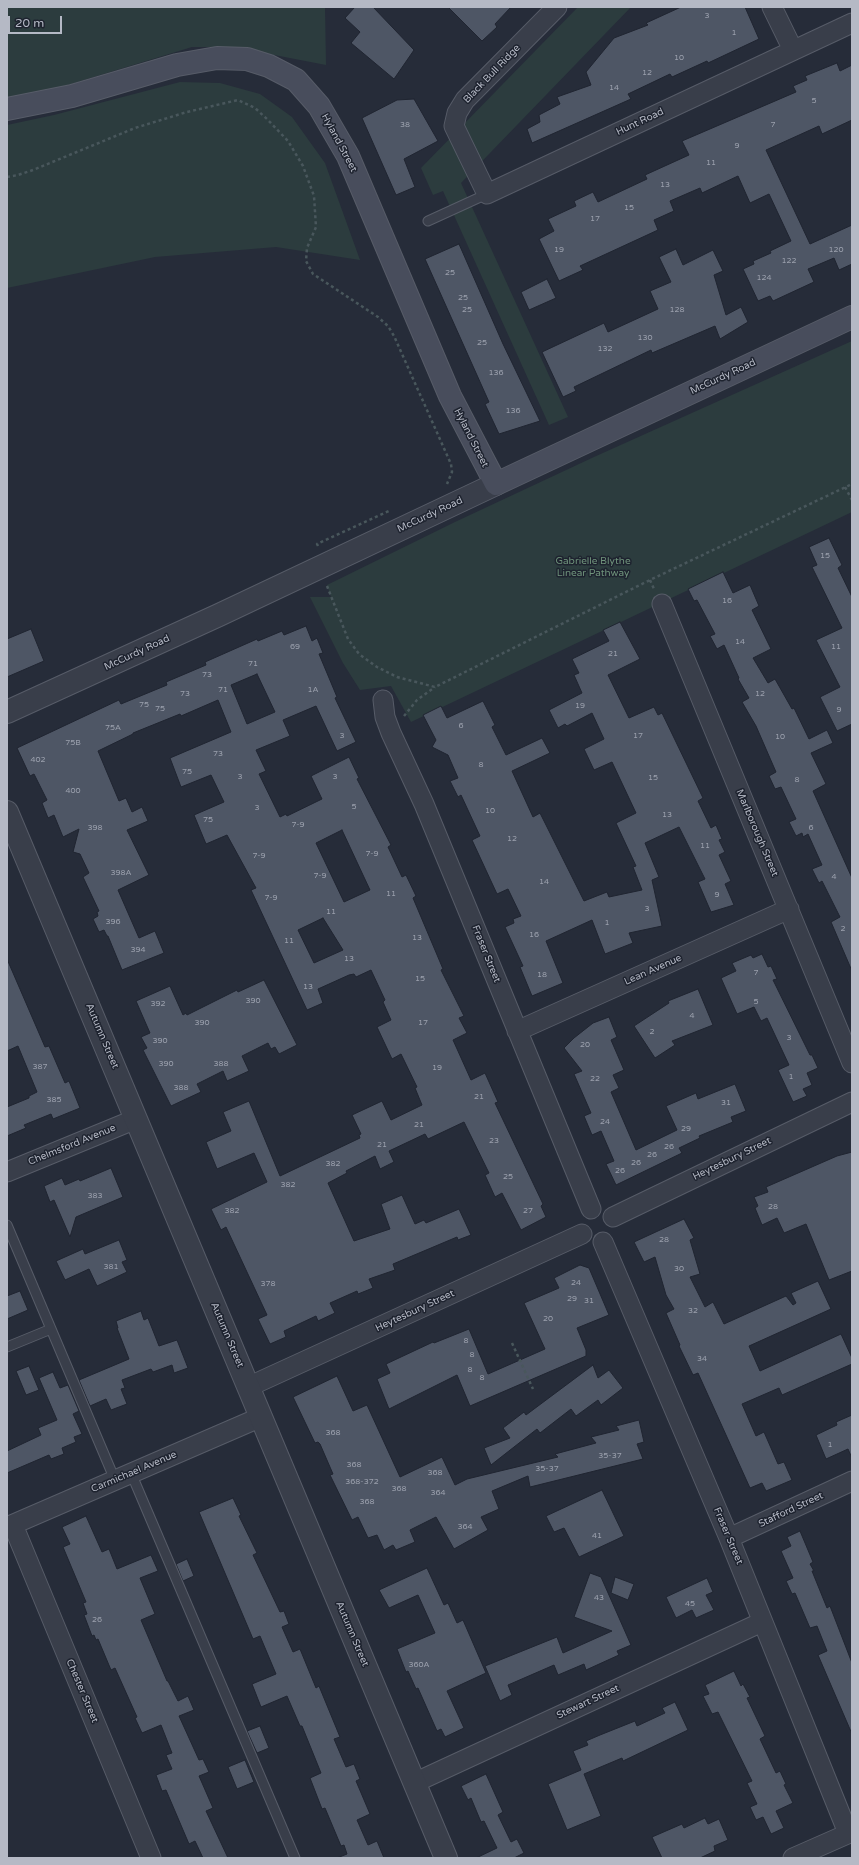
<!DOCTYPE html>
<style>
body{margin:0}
#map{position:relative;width:859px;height:1865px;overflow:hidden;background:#262c39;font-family:"Varela Round",sans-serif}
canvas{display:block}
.frame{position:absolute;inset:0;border:8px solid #b5b9c5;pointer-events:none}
.scale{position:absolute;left:8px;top:16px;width:54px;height:18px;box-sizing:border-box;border:2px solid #b5b9c5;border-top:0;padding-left:5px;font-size:12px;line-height:14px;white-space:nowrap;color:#b5b9c5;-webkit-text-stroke:3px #1e232f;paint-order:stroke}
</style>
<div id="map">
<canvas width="859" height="1865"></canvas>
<div class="frame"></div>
<div class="scale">20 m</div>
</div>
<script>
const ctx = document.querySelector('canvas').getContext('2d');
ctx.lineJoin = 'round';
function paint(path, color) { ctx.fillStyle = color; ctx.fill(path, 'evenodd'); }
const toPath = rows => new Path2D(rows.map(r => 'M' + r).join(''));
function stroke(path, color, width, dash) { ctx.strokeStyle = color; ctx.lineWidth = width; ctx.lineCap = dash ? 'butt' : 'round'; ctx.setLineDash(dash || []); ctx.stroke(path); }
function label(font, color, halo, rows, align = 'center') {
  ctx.font = font + ' "Varela Round",sans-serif'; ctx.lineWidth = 3; ctx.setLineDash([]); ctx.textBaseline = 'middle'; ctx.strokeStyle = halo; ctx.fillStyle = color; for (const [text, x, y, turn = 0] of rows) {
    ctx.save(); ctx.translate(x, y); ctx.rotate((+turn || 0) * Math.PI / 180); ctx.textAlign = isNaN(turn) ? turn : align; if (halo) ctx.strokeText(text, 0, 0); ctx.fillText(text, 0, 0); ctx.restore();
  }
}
paint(toPath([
 [7,7,325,7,326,65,233,47,192,47,35,95,7,100],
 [578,7,631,7,461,183,568,417,549,425,443,191,433,195,421,168],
 [180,82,220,83,260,94,292,117,325,163,360,260,276,247,155,257,7,288,7,125,54,115],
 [852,341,852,512,411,722,391,686,360,690,343,663,310,597,331,597,327,585,455,522,594,457]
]), '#2c3c3e');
const building = toPath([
 [355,7,373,7,414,50,394,79,351,43,360,32,345,18,355,7],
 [448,7,511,7,495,24,497,27,482,41,448,7],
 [681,7,745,7,759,39,708,63,707,61,672,77,670,74,628,94,631,99,532,143,527,129,540,122,539,115,560,104,557,97,591,85,586,72,614,38,648,25,646,23,681,7],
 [837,63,840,71,852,65,852,120,822,134,819,126,766,150,810,244,852,225,852,264,839,270,834,258,808,269,814,282,773,301,770,296,758,301,743,269,754,264,753,261,771,253,770,251,791,241,769,194,750,203,738,176,702,193,700,188,670,201,674,211,654,220,658,230,580,266,583,270,559,281,539,239,554,231,548,219,576,206,574,201,593,192,598,202,647,179,645,175,689,155,682,141,796,92,793,86,807,80,805,76,837,63],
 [414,99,438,141,404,159,415,187,396,195,362,118,397,100,414,99],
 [459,244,503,344,540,421,499,434,485,404,489,402,425,259,459,244],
 [676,249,683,265,713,250,723,271,714,275,726,315,741,307,748,322,720,339,715,326,652,353,651,350,574,387,576,391,563,397,542,352,604,323,608,332,658,309,650,291,671,282,659,257,676,249],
 [547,279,556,298,529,310,521,292,547,279],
 [829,538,842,565,838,568,852,597,852,724,837,731,820,697,840,687,816,640,842,628,812,567,817,565,809,547,829,538],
 [723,572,733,593,750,585,759,606,752,610,771,649,753,658,768,683,775,679,792,709,794,708,809,739,827,730,833,743,811,753,826,784,813,791,852,878,852,971,831,922,840,917,822,881,819,883,812,869,822,865,808,834,803,837,802,833,796,836,789,822,796,819,781,787,775,789,769,776,776,772,756,726,742,702,749,698,738,679,739,678,724,645,717,649,710,636,715,634,697,600,694,601,688,589,723,572],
 [620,622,640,659,608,675,629,718,654,707,658,715,662,713,703,798,698,801,711,828,716,825,722,839,719,840,725,852,719,855,731,881,725,884,734,905,711,912,698,882,705,879,679,827,645,843,659,877,652,880,662,926,629,933,633,943,605,954,592,920,546,941,563,983,532,996,520,967,523,966,505,927,514,923,513,919,521,916,508,889,497,894,472,840,480,836,461,795,458,797,450,781,458,778,448,755,432,747,436,740,423,715,441,706,447,718,483,701,495,725,492,727,506,755,542,738,550,753,512,771,533,817,540,813,584,901,607,892,609,897,642,890,633,867,636,866,616,823,636,813,612,762,594,770,584,749,604,739,592,713,567,726,565,724,558,728,549,710,582,693,574,675,579,673,572,659,609,641,603,630,620,622],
 [306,626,312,641,317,638,323,653,319,654,337,697,335,698,356,742,337,751,316,706,283,720,290,736,256,750,266,771,259,774,280,817,286,814,287,816,322,799,311,776,349,757,359,778,357,779,391,845,388,847,402,877,406,875,416,896,413,898,443,969,441,970,464,1016,459,1018,467,1033,453,1040,471,1080,485,1073,498,1102,495,1103,543,1204,541,1206,546,1217,521,1230,502,1193,495,1197,485,1175,489,1173,464,1122,428,1139,425,1134,389,1151,394,1162,380,1169,375,1156,346,1171,347,1173,328,1183,354,1241,390,1229,381,1204,402,1195,415,1224,424,1220,426,1223,459,1209,471,1235,458,1240,457,1237,393,1264,395,1270,369,1279,373,1288,358,1294,357,1291,330,1303,335,1313,318,1321,316,1316,284,1331,286,1337,270,1344,258,1319,267,1315,226,1227,221,1230,211,1209,267,1182,254,1153,217,1169,206,1142,231,1131,223,1112,249,1101,280,1176,360,1138,359,1135,361,1134,352,1115,382,1101,391,1120,422,1105,415,1088,417,1087,401,1054,392,1059,377,1027,391,1020,383,1002,385,1000,371,970,356,977,354,974,349,975,318,989,323,1003,307,1010,251,890,256,888,227,835,206,844,194,815,224,802,211,775,181,787,170,758,231,732,218,700,181,716,180,714,133,733,133,734,98,751,119,801,126,798,132,812,142,807,148,821,127,830,149,875,118,890,139,938,155,931,164,953,122,970,108,936,107,936,104,930,99,932,93,919,98,916,97,912,99,911,83,877,89,873,80,854,73,852,79,829,63,837,54,815,48,818,42,803,47,800,34,774,30,776,17,748,119,700,121,704,167,685,166,682,206,665,205,662,257,639,258,641,282,631,284,635,306,626],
 [257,674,275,712,247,724,231,685,257,674],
 [342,830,370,890,344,902,316,843,342,830],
 [323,918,343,950,314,963,298,930,323,918],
 [31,629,44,661,7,677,7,639,31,629],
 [762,954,768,967,771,966,777,979,773,980,810,1055,812,1055,818,1068,807,1073,812,1085,803,1089,807,1096,793,1102,778,1070,789,1065,767,1018,761,1021,754,1007,737,1014,721,978,736,971,732,963,751,955,753,958,762,954],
 [7,959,45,1047,49,1046,65,1083,69,1081,80,1108,53,1119,51,1114,24,1125,26,1128,7,1136,7,1107,29,1098,29,1096,37,1092,18,1046,7,1051,7,959],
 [264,980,297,1045,279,1054,275,1047,271,1049,268,1043,242,1056,249,1071,227,1081,223,1071,197,1084,201,1092,171,1106,143,1050,147,1048,141,1037,150,1033,136,1001,170,986,183,1015,186,1013,187,1015,237,990,238,992,264,980],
 [698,989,713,1025,672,1041,675,1045,655,1058,634,1026,669,1003,668,1001,698,989],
 [609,1017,617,1037,611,1040,624,1070,613,1075,619,1088,611,1092,636,1150,677,1130,666,1106,696,1093,698,1099,735,1084,746,1111,731,1117,733,1122,699,1136,700,1138,679,1148,682,1153,616,1185,606,1164,614,1161,601,1131,592,1135,584,1116,591,1113,574,1074,582,1071,564,1048,574,1038,593,1023,609,1017],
 [852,1152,852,1271,829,1280,806,1224,784,1233,777,1218,762,1225,755,1208,758,1206,754,1197,768,1192,766,1187,837,1156,852,1152],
 [111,1168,123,1197,76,1217,70,1237,54,1200,50,1202,44,1186,62,1178,65,1185,79,1179,80,1181,111,1168],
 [684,1219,694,1238,690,1240,700,1274,690,1277,705,1307,713,1302,724,1324,786,1296,793,1305,796,1303,791,1293,818,1281,831,1309,749,1346,760,1371,841,1334,852,1358,852,1364,782,1395,779,1388,742,1404,756,1436,764,1432,778,1464,784,1462,792,1480,766,1491,762,1483,750,1488,698,1373,693,1375,679,1346,680,1345,666,1313,674,1309,666,1295,655,1257,644,1262,634,1242,684,1219],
 [119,1240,127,1260,122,1262,127,1272,97,1286,89,1269,65,1280,56,1261,83,1249,85,1254,119,1240],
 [580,1265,589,1268,609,1315,577,1328,586,1350,586,1356,470,1406,457,1375,389,1409,377,1379,390,1373,386,1364,433,1342,434,1343,469,1329,488,1374,545,1349,524,1303,559,1288,554,1278,580,1265],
 [20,1291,28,1310,7,1319,7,1296,20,1291],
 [141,1311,144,1320,148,1318,159,1346,177,1340,188,1368,174,1373,172,1365,153,1372,151,1369,122,1380,125,1388,121,1389,127,1404,111,1410,106,1399,90,1406,79,1380,129,1359,117,1328,118,1328,116,1321,141,1311],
 [593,1365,598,1378,609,1370,623,1388,601,1405,598,1400,576,1416,571,1409,540,1433,537,1429,491,1465,484,1448,510,1438,503,1428,524,1412,526,1415,593,1365],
 [29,1366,39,1390,26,1395,16,1371,29,1366],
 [53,1372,60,1388,68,1385,79,1411,73,1414,82,1434,74,1437,76,1442,62,1448,64,1454,51,1459,49,1455,7,1473,7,1451,41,1435,38,1428,57,1420,39,1378,53,1372],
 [337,1376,353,1411,367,1405,400,1477,442,1457,455,1485,467,1479,558,1457,555,1454,596,1443,591,1437,619,1430,616,1426,639,1420,644,1442,637,1444,643,1459,530,1487,528,1476,492,1491,499,1509,481,1517,488,1530,454,1549,436,1517,410,1530,415,1542,396,1550,393,1545,384,1550,377,1535,368,1538,358,1517,352,1520,330,1475,333,1474,320,1444,318,1442,315,1443,293,1397,337,1376],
 [852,1415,852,1458,848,1449,826,1459,816,1435,837,1425,836,1422,852,1415],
 [602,1490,624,1536,579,1557,564,1528,554,1532,546,1516,602,1490],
 [233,1498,241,1515,239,1516,257,1553,253,1555,280,1612,284,1611,289,1624,282,1627,293,1652,300,1649,316,1688,319,1686,340,1737,334,1739,346,1767,354,1764,360,1779,356,1781,370,1814,357,1820,368,1845,377,1841,384,1858,337,1858,347,1854,344,1845,341,1846,325,1808,322,1809,310,1778,321,1773,302,1726,300,1726,287,1696,261,1707,252,1684,276,1674,260,1636,253,1639,199,1512,233,1498],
 [86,1516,102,1552,109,1549,117,1569,151,1555,158,1571,140,1578,155,1614,141,1620,167,1681,168,1681,178,1701,188,1696,194,1710,179,1716,199,1760,203,1759,209,1772,199,1776,213,1808,206,1811,228,1858,203,1858,195,1841,189,1844,166,1790,162,1791,156,1775,172,1769,166,1755,172,1753,161,1725,142,1733,135,1718,137,1717,115,1668,111,1670,98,1639,96,1640,94,1635,92,1636,84,1615,87,1614,83,1603,86,1602,63,1547,70,1544,62,1527,86,1516],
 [800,1531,813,1562,810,1564,814,1571,812,1571,827,1608,830,1606,852,1663,852,1734,818,1655,827,1651,817,1626,810,1628,795,1593,792,1594,786,1581,793,1578,781,1551,791,1546,787,1537,800,1531],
 [187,1559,194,1576,183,1581,176,1564,187,1559],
 [427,1568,444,1605,448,1603,457,1623,463,1620,486,1673,447,1691,464,1728,445,1737,441,1729,437,1731,418,1688,416,1689,408,1671,406,1672,397,1649,435,1633,418,1595,389,1608,379,1590,427,1568],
 [590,1573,601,1577,631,1645,617,1651,619,1655,586,1670,584,1664,558,1675,554,1665,508,1685,512,1695,500,1701,485,1666,557,1637,563,1653,612,1631,574,1617,590,1573],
 [615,1577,634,1584,628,1600,611,1593,615,1577],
 [707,1578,713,1592,706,1595,714,1610,696,1618,692,1610,676,1618,666,1597,707,1578],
 [734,1671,741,1686,743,1684,750,1697,747,1698,765,1736,760,1739,776,1773,780,1771,786,1784,784,1785,793,1803,776,1811,784,1828,771,1834,763,1817,756,1820,750,1807,757,1804,747,1783,752,1781,718,1712,712,1714,703,1696,709,1694,705,1685,734,1671],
 [675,1702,688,1730,623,1761,622,1758,584,1774,601,1816,567,1830,548,1784,581,1770,573,1751,588,1745,586,1741,600,1735,635,1721,637,1726,665,1713,662,1708,675,1702],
 [260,1726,269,1748,257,1753,247,1731,260,1726],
 [245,1760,254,1782,237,1789,228,1767,245,1760],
 [486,1774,503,1812,498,1815,511,1842,517,1839,524,1853,514,1858,476,1858,497,1848,484,1821,481,1822,471,1798,468,1800,461,1786,486,1774],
 [705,1818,708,1824,719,1819,728,1840,714,1846,715,1851,700,1858,662,1858,652,1837,682,1824,684,1828,705,1818]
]);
paint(building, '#4e5665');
stroke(building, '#202531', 1);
const service = toPath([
 [428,221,487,194],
 [7,1225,115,1480],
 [7,1347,51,1329],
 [131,1473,295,1858]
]);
const minor = toPath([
 [557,7,465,100,457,113,454,126,487,194,852,23],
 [772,7,793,50],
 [662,604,852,1063],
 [383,700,385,717,391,733,424,804,591,1209],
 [517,1031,789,909],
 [7,1172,136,1119],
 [613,1217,852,1102],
 [603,1242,729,1538,848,1833],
 [248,1387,582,1234],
 [13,1525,151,1858],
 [7,1527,261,1417],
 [729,1538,852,1481],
 [414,1783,762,1622],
 [793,1858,852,1832]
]);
const tertiary = toPath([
 [7,712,219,615,496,484],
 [7,812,446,1858]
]);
const secondary = toPath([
 [7,109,72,96,177,65,217,58,247,59,269,66,296,80,319,106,348,156,450,396,496,484,852,317]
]);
stroke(service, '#575c68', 11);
stroke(minor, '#575c68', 21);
stroke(tertiary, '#575c68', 24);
stroke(secondary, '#575c68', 24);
stroke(toPath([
 [7,177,18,175,33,170,135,128,187,112,238,100,255,108,267,119,288,141,303,166,314,196,316,227,307,248,306,261,313,274,378,317,388,326,394,336,451,464,452,472,447,484],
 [845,487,852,500],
 [318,546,317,544,391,510],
 [650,580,654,589],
 [327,586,348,639,359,654,377,667,397,677,435,687,650,580,852,484],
 [404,716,417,700,435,687],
 [512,1343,533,1389]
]), '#49575c', 2.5, [3, 3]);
stroke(service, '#393e4a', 9);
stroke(minor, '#393e4a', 19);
stroke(tertiary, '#393e4a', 22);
stroke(secondary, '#484d5c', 22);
label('8px', '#9ba0ad', null, [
 ["3",707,16],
 ["1",734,33],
 ["10",679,58],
 ["12",647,73],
 ["14",614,88],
 ["5",814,101],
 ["38",405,125],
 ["7",773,125],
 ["9",737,146],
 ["11",711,163],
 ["13",665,185],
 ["15",629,208],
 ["17",595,219],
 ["19",559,250],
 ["120",836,250],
 ["122",789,261],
 ["25",450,273],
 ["124",764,278],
 ["25",463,298],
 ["25",467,310],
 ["128",677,310],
 ["130",645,338],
 ["25",482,343],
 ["132",605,349],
 ["136",496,373],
 ["136",513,411],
 ["15",825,556],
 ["16",727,601],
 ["14",740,642],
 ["69",295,647],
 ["11",836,647],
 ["21",613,654],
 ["71",253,664],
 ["73",207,675],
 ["71",223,690],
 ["1A",313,690],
 ["73",185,694],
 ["12",760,694],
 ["75",144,705],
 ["19",580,706],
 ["75",160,709],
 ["9",839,710],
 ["6",461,726],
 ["75A",113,728],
 ["3",342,736],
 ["17",638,736],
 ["10",780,737],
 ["75B",73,743],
 ["73",218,754],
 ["402",38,760],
 ["8",481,765],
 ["75",187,772],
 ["3",240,777],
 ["3",335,777],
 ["15",653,778],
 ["8",797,780],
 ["400",73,791],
 ["5",354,807],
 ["3",257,808],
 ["10",490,811],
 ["13",667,815],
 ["75",208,820],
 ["7-9",298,825],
 ["398",95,828],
 ["6",811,828],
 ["12",512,839],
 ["11",705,846],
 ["7-9",372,854],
 ["7-9",259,856],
 ["398A",121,873],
 ["7-9",320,876],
 ["4",834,877],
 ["14",544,882],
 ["11",391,894],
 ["9",717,895],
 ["7-9",271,898],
 ["3",647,909],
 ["11",331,912],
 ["396",113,922],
 ["1",607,923],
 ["2",843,929],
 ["16",534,935],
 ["13",417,938],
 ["11",289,941],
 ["394",138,950],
 ["13",349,959],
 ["7",756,973],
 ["18",542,975],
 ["15",420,979],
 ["13",308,987],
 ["390",253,1001],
 ["5",756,1002],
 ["392",158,1004],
 ["4",692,1016],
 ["390",202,1023],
 ["17",423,1023],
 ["2",652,1032],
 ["3",789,1038],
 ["390",160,1041],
 ["20",585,1045],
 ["390",166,1064],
 ["388",221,1064],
 ["387",40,1067],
 ["19",437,1068],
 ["1",791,1077],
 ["22",595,1079],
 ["388",181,1088],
 ["21",479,1097],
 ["385",54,1100],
 ["31",726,1103],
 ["24",605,1122],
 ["21",419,1125],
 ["29",686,1129],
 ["23",494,1141],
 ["21",382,1145],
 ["26",669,1147],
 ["26",652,1155],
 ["26",636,1163],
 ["382",333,1164],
 ["26",620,1171],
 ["25",508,1177],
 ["382",288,1185],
 ["383",95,1196],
 ["28",773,1207],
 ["382",232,1211],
 ["27",528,1211],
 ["28",664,1240],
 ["381",111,1267],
 ["30",679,1269],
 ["24",576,1283],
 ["378",268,1284],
 ["29",572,1299],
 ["31",589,1301],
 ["32",693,1311],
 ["20",548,1319],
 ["8",466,1341],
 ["8",472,1355],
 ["34",702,1359],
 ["8",470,1370],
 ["8",482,1378],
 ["368",333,1433],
 ["1",830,1445],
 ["35-37",610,1456],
 ["368",354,1465],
 ["35-37",547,1469],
 ["368",435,1473],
 ["368-372",362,1482],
 ["368",399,1489],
 ["364",438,1493],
 ["368",367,1502],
 ["364",465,1527],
 ["41",597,1536],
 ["43",599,1598],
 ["45",690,1604],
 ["26",97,1620],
 ["360A",419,1665]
]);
label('10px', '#b5b9c5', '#1e232f', [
 ["Black Bull Ridge",492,74,-46],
 ["Hunt Road",640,122,-25],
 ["Hyland Street",339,143,62],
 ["McCurdy Road",723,377,-25],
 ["Hyland Street",471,438,63],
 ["McCurdy Road",430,515,-25],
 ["McCurdy Road",137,653,-25],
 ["Marlborough Street",757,833,67],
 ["Fraser Street",486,954,68],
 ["Lean Avenue",653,970,-24],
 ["Autumn Street",102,1036,67],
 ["Chelmsford Avenue",72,1145,-22],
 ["Heytesbury Street",732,1159,-26],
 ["Heytesbury Street",415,1311,-25],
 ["Autumn Street",227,1335,67],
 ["Carmichael Avenue",134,1472,-23],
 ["Stafford Street",791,1510,-25],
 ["Fraser Street",728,1536,67],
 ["Autumn Street",352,1634,67],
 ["Chester Street",82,1691,67],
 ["Stewart Street",588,1702,-25]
]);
label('10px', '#6f937b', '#1e232f', [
 ["Gabrielle Blythe",593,561],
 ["Linear Pathway",593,573]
]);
</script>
